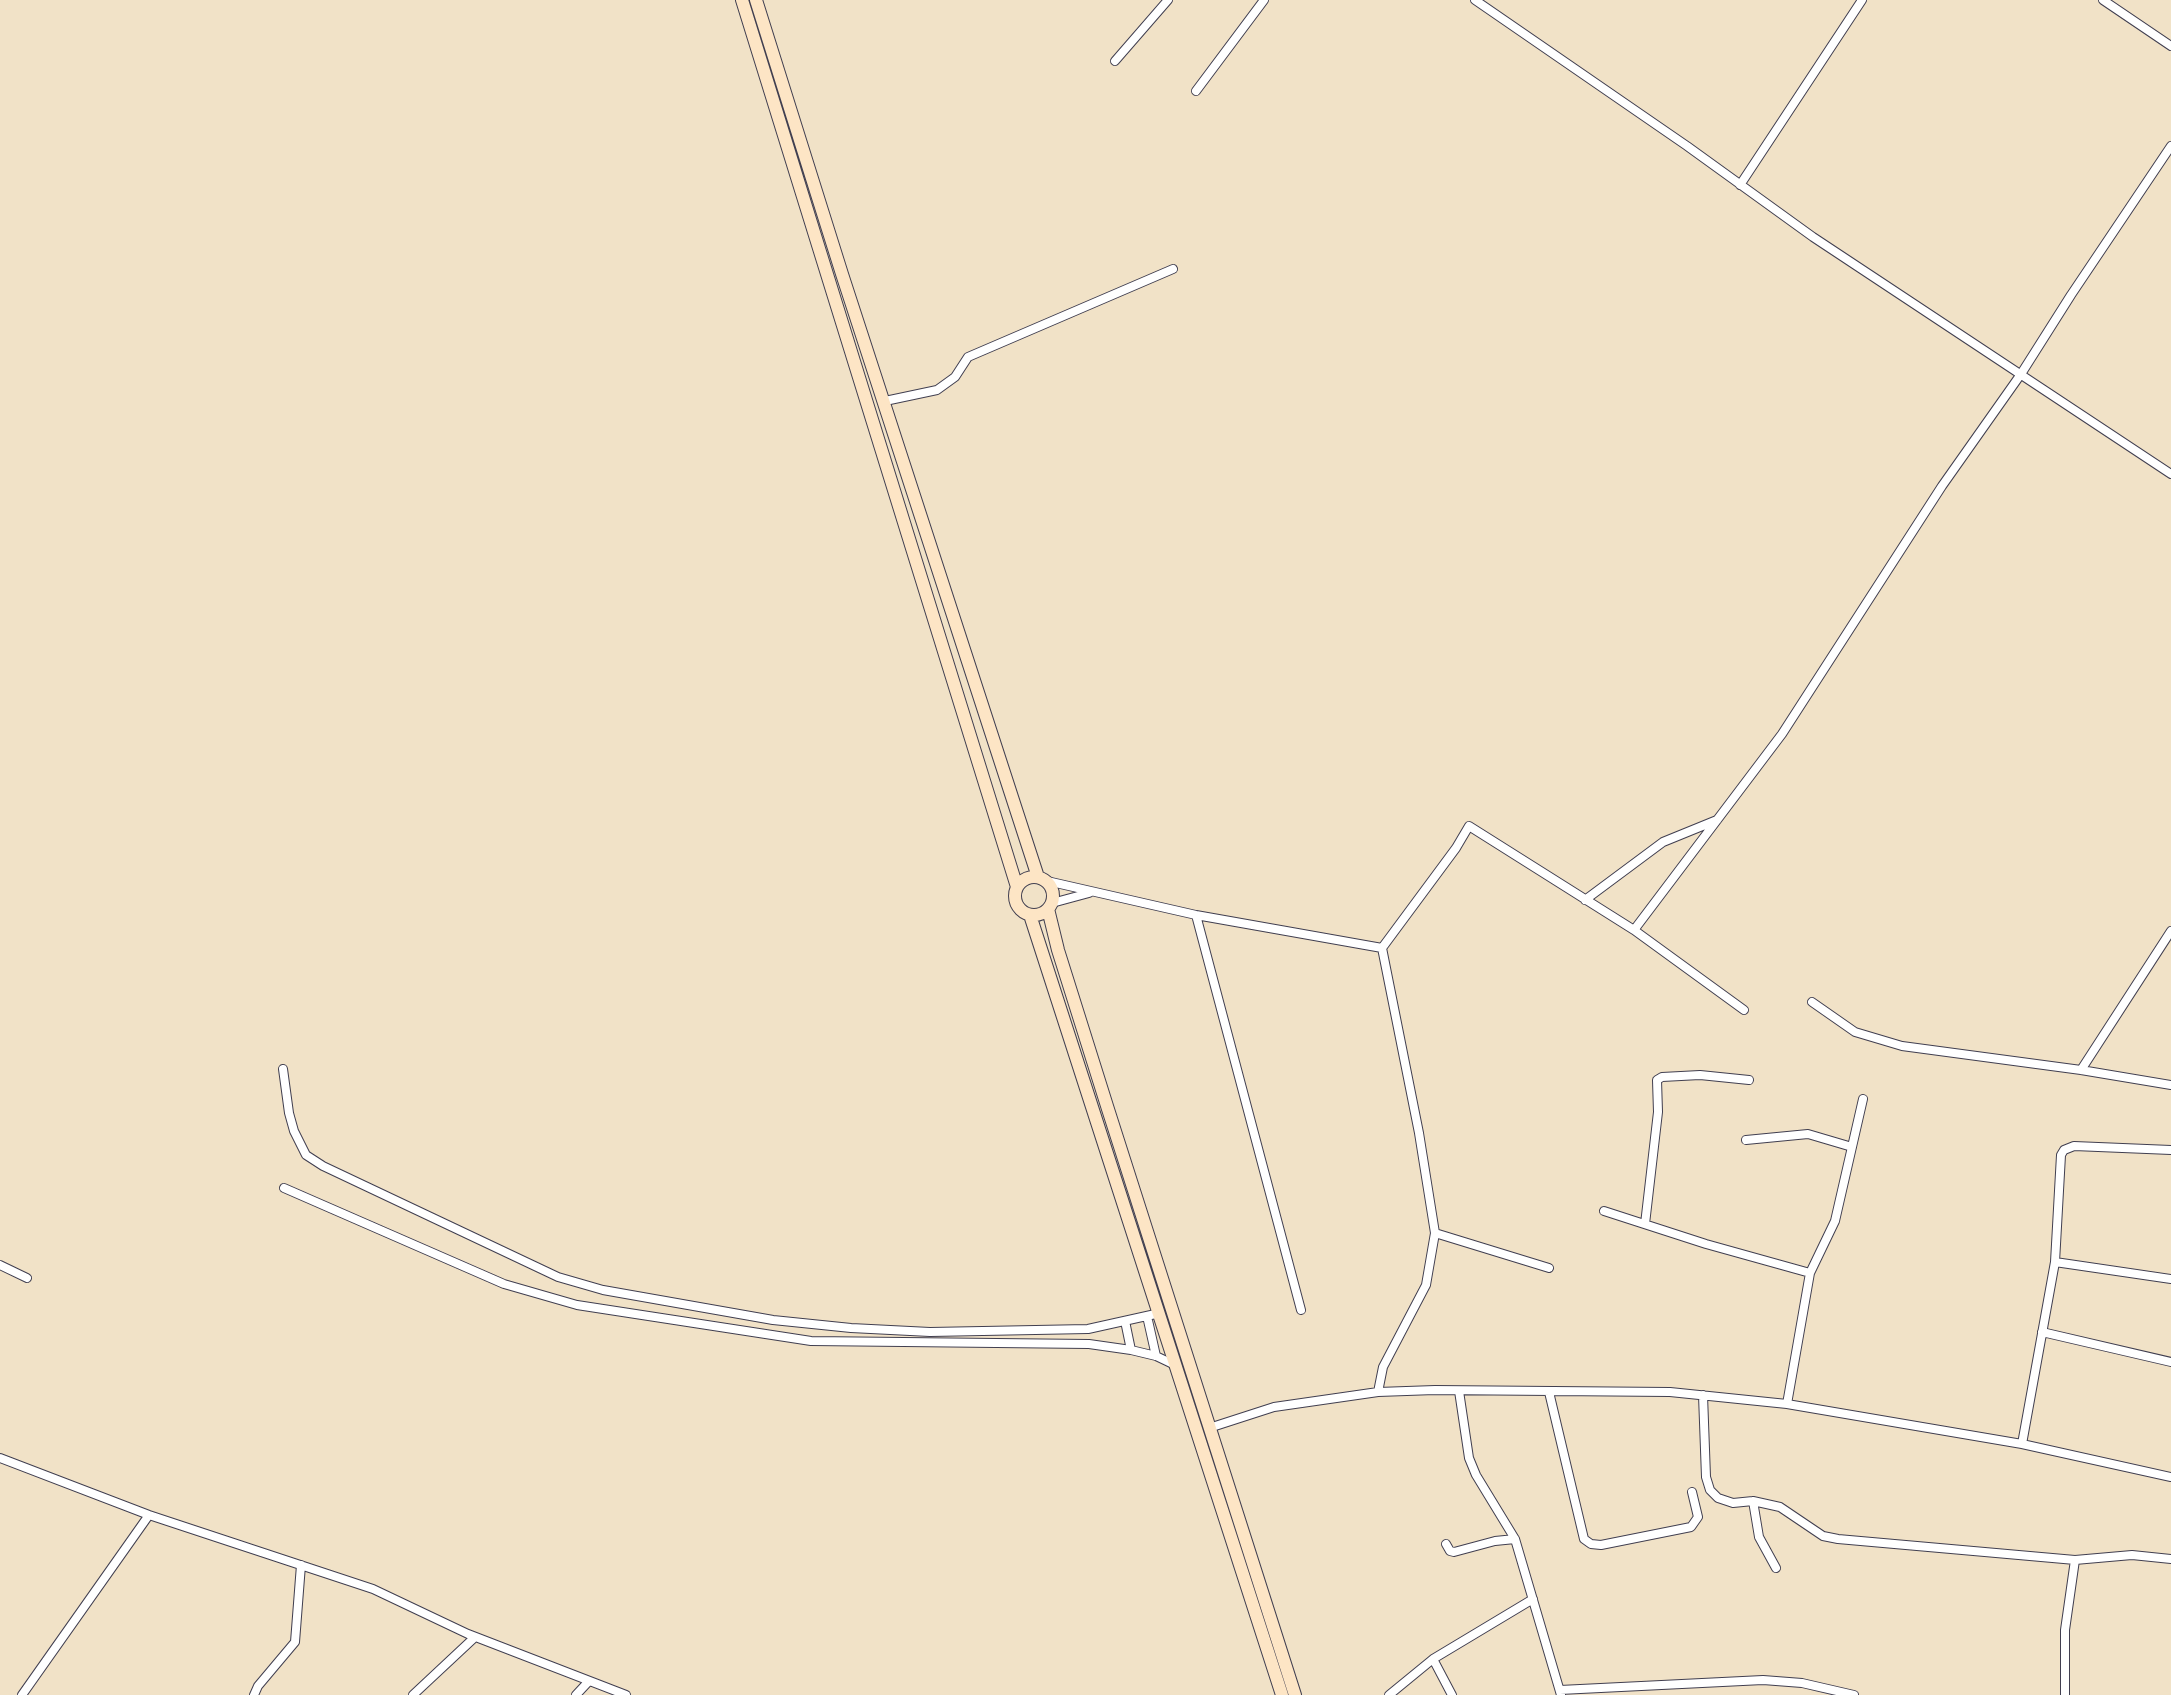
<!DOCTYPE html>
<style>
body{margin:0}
canvas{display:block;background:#f1e2c7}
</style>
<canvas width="2171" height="1695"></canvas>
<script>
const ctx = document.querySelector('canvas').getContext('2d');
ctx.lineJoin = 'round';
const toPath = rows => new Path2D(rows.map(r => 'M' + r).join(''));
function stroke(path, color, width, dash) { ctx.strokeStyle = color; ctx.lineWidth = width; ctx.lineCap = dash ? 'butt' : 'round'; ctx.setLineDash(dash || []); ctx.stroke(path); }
const street = toPath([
 [1475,0,1687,146,1813,237,2171,474],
 [2103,0,2171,46],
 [1115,61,1168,0],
 [1196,91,1264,0],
 [1740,185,1862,0],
 [885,401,937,390,955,377,968,357,1173,269],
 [1047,881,1196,915,1382,948,1456,848,1469,826,1634,930,1782,734,1942,486,2021,374,2071,295,2171,146],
 [1585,900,1663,842,1717,820],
 [1052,903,1089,893],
 [1196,915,1301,1310],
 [1634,930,1744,1010],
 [1812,1002,1855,1032,1902,1046,2081,1070,2171,1085],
 [283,1069,289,1113,294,1131,306,1155,323,1166,558,1277,603,1290,773,1320,851,1328,930,1332,1088,1329,1160,1313],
 [2081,1070,2171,931],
 [1746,1140,1808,1134,1852,1147],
 [284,1188,504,1284,577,1305,811,1341,1089,1344,1131,1350,1156,1356,1177,1366],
 [1604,1211,1706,1244,1810,1273],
 [1645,1224,1658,1112,1657,1080,1662,1077,1700,1075,1749,1080],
 [1435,1233,1549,1268],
 [2055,1262,2061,1155,2064,1150,2074,1146,2171,1150],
 [0,1265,27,1278],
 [1147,1316,1156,1356],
 [1125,1321,1131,1350],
 [2042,1332,2171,1362],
 [1459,1391,1469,1458,1476,1475,1515,1539,1561,1695],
 [1378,1392,1383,1367,1426,1285,1435,1233,1419,1133,1382,948],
 [1549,1392,1584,1539,1591,1544,1601,1545,1691,1527,1698,1517,1692,1492],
 [1703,1395,1706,1477,1710,1490,1718,1498,1733,1503,1753,1501,1780,1507,1823,1536,1838,1539,2075,1560,2132,1555,2171,1559],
 [1787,1404,1810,1273,1835,1221,1863,1099],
 [1209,1428,1274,1407,1378,1392,1435,1390,1670,1392,1787,1404,2022,1444,2171,1477],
 [2022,1444,2055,1262,2171,1279],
 [0,1458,149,1515,373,1589,468,1634,626,1695],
 [1753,1501,1759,1537,1776,1568],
 [1446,1544,1450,1551,1454,1552,1495,1541,1515,1539],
 [1433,1659,1452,1695],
 [1560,1690,1763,1680,1802,1683,1854,1695],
 [22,1695,149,1515],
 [254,1695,258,1686,295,1642,301,1565],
 [413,1695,475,1637],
 [576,1695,589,1681],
 [1389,1695,1433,1659,1533,1599],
 [2065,1695,2065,1630,2075,1560]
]);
const secondary = toPath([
 [742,0,1017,887],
 [756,0,842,274,1038,877],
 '1015 896a19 19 0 1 1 38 0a19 19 0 1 1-38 0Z',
 [1048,909,1058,950,1107,1106,1295,1695],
 [1030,915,1282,1695]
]);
stroke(street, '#413f50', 10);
stroke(secondary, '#413f50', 14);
stroke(street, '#fff', 8);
stroke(secondary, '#fde5c5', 12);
</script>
